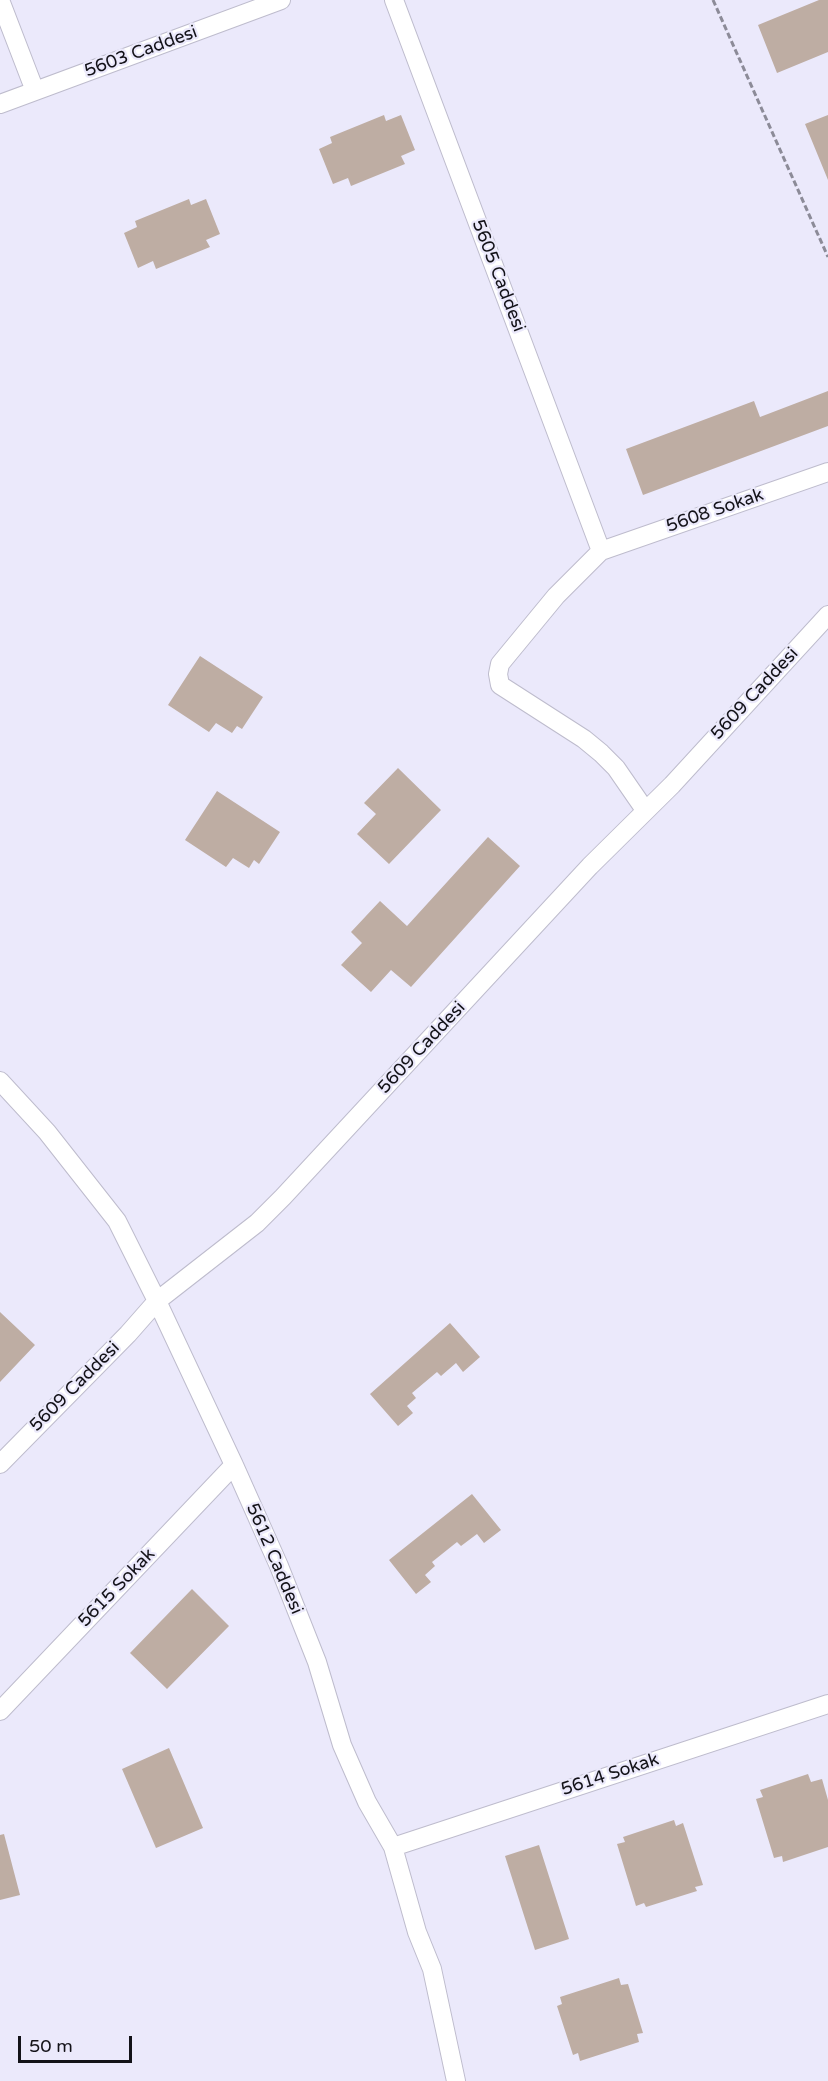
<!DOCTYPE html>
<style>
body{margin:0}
#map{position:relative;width:828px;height:2081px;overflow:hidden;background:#ebe9fb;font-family:"Varela Round",sans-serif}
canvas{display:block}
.scale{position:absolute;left:18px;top:2036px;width:114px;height:27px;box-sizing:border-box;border:3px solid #131218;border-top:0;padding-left:8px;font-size:18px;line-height:21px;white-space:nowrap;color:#131218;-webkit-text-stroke:4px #ebe9fb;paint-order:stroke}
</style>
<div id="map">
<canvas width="828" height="2081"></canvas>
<div class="scale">50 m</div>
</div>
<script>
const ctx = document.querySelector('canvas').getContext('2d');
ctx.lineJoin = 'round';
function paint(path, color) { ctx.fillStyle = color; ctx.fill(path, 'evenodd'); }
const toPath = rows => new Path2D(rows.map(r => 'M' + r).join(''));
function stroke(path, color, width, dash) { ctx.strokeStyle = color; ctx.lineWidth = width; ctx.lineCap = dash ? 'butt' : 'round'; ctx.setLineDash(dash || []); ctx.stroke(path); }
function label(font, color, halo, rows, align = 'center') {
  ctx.font = font + ' "Varela Round",sans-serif'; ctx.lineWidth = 4.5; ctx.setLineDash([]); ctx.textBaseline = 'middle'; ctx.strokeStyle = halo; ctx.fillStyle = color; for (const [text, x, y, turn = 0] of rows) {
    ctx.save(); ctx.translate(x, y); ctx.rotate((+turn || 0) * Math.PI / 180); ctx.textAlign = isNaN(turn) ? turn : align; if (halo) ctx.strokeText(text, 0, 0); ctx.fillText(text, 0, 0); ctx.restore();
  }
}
paint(toPath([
 [819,0,828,0,828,52,777,73,758,25],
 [384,115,386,121,401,115,415,150,401,156,405,164,351,186,348,178,333,184,319,149,332,143,330,137],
 [828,115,828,180,805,124],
 [189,199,191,205,206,199,220,234,206,240,210,247,156,269,153,261,138,268,124,233,137,227,135,221],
 [828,391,828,426,643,495,626,449,754,401,760,417],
 [200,656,263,697,242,729,237,726,232,733,216,723,209,732,168,705],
 [398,768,441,810,389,864,357,834,376,814,364,803],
 [217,791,280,832,259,864,254,860,249,868,233,858,226,867,185,840],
 [488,837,520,866,411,987,391,970,371,992,341,965,362,943,351,932,380,901,407,926],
 [0,1312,35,1345,0,1382],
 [450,1323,480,1357,463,1372,456,1363,441,1376,437,1372,412,1393,416,1398,407,1406,413,1413,398,1426,370,1394],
 [472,1494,501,1530,484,1543,477,1534,461,1546,457,1542,432,1562,435,1566,425,1575,431,1582,416,1594,389,1560],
 [192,1589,229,1626,167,1689,130,1653],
 [169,1748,203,1828,156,1848,122,1769],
 [808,1774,811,1782,822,1779,828,1800,828,1847,783,1862,782,1856,774,1858,756,1799,763,1797,760,1790],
 [674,1820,676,1826,683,1823,703,1885,695,1887,697,1891,646,1907,644,1903,636,1906,617,1844,625,1842,623,1837],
 [4,1834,20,1895,0,1900,0,1835],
 [539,1845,569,1939,535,1950,505,1856],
 [619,1978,621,1985,628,1984,643,2033,637,2034,639,2042,580,2061,578,2053,573,2055,557,2006,562,2004,560,1997]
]), '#beada3');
const minor = toPath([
 [0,0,35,91],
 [394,0,601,551],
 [0,104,281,0],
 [645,810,616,768,601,753,584,739,500,685,498,674,500,664,556,596,601,551,828,472],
 [0,1081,47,1132,117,1221,157,1301,234,1465,279,1566,317,1662,342,1745,367,1802,393,1847,417,1932,432,1969,456,2081],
 [0,1464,128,1334,157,1301,257,1223,283,1197,590,866,672,785,828,615],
 [0,1711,234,1465],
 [393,1847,828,1704]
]);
stroke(minor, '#bebccd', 20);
stroke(toPath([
 [713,0,828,257]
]), '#8c8b98', 3, [6, 3]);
stroke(minor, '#fff', 18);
label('18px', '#131218', '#ebe9fb', [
 ["5603 Caddesi",141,52,-20],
 ["5605 Caddesi",498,276,69],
 ["5608 Sokak",715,511,-19],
 ["5609 Caddesi",755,694,-47],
 ["5609 Caddesi",422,1048,-47],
 ["5609 Caddesi",75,1387,-45],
 ["5612 Caddesi",274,1559,67],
 ["5615 Sokak",117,1588,-46],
 ["5614 Sokak",610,1775,-18]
]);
</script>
